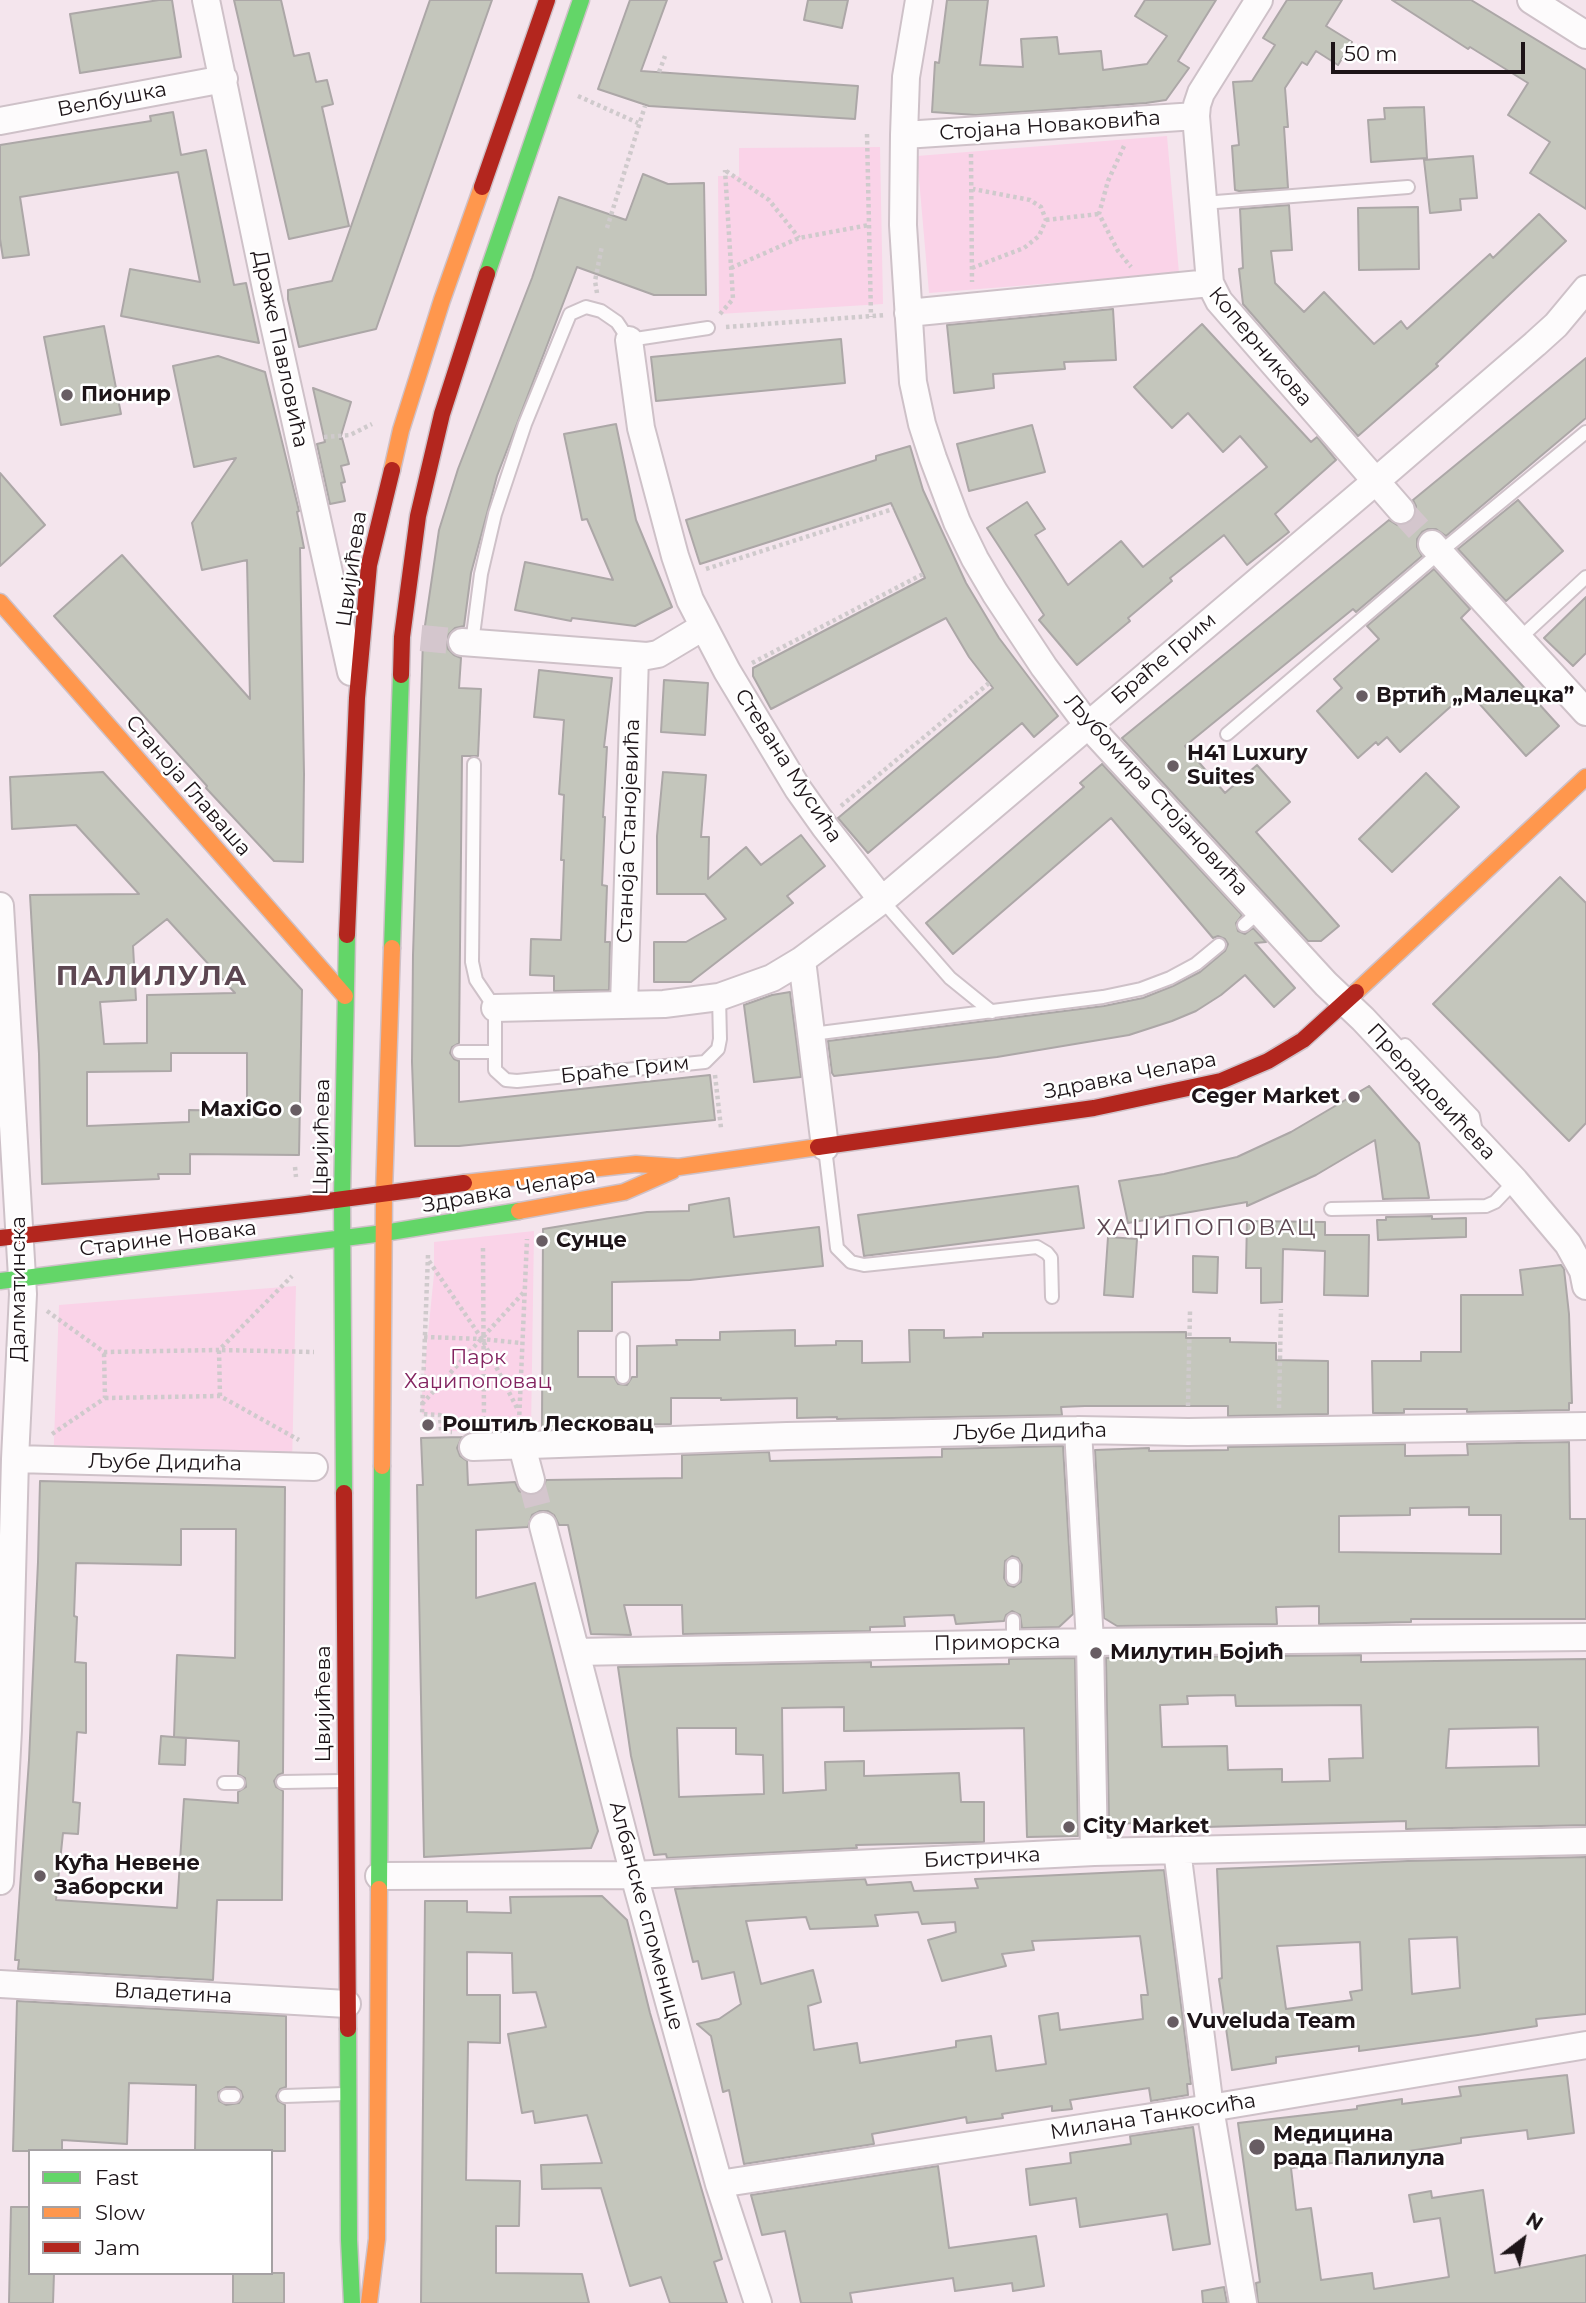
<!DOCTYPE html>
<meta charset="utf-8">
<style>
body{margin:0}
#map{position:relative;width:1586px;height:2303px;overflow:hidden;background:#f4e5ed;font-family:Montserrat,sans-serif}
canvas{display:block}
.legend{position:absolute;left:28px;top:2149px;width:245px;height:126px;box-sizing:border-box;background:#fff;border:2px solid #a5a1a3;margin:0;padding:9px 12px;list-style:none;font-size:21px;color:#1d1418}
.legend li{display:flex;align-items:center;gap:14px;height:35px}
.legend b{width:35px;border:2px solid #a5a1a3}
.north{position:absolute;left:1488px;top:2205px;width:70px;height:70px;-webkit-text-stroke:5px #fff;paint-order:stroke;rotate:32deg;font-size:19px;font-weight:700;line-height:28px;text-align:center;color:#1d1418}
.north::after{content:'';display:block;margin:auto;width:24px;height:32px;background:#1d1418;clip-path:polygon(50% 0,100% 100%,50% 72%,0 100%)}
.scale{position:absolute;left:1331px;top:42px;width:194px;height:32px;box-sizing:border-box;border:4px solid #1d1418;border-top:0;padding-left:9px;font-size:21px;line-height:24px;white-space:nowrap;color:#1d1418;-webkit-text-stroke:5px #fff;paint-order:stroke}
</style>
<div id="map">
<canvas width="1586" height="2303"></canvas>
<ul class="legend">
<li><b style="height:9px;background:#63d668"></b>Fast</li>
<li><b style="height:9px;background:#ff974d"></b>Slow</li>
<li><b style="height:9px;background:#b3261e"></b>Jam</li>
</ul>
<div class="north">N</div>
<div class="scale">50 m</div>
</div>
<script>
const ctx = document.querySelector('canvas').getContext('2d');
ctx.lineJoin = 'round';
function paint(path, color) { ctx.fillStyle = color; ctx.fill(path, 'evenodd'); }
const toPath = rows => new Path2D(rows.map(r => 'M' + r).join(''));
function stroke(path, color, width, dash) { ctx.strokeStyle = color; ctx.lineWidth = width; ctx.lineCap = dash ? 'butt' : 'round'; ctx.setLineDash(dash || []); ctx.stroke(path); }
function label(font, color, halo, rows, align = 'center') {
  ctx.font = font + ' Montserrat,sans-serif'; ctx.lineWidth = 5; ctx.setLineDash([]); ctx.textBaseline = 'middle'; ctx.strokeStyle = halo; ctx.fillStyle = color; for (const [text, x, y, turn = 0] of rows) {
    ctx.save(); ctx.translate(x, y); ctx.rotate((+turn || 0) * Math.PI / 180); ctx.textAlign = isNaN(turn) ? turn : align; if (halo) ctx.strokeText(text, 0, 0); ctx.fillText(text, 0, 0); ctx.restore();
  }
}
paint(toPath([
 [1167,136,1179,273,929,293,917,156],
 [880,147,883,304,719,314,718,176,739,176,739,148],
 [534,1231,531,1432,441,1431,440,1415,422,1414,421,1404,434,1274,434,1242],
 [296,1286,292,1466,53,1467,59,1305]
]), '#fad3e8');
const building = toPath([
 [159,0,172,0,181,57,80,73,70,14,159,0],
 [234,0,281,0,294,56,309,53,316,82,327,80,333,104,322,107,349,226,289,239,234,0],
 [430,0,492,0,376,329,299,347,288,299,288,290,332,281,430,0],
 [630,0,667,0,641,71,858,86,855,119,649,106,598,89,630,0],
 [808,0,848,0,842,28,804,20,808,0],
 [947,0,988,0,980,65,1023,67,1021,39,1057,37,1059,54,1101,51,1103,70,1147,64,1167,36,1135,16,1145,0,1216,0,1178,61,1189,68,1166,100,1146,103,976,115,932,112,935,62,939,63,947,0],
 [1287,0,1342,0,1326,26,1352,42,1338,65,1316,51,1307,65,1302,62,1285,88,1288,127,1284,127,1288,188,1239,191,1235,190,1232,146,1239,145,1233,82,1252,81,1275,45,1263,38,1287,0],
 [1392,0,1471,0,1586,70,1586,209,1530,173,1550,142,1508,115,1528,83,1470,47,1468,49,1392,0],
 [1424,107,1427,158,1371,162,1368,120,1385,119,1384,108,1424,107],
 [173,112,181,155,206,150,234,285,246,283,259,343,121,316,130,269,200,282,178,172,20,197,29,255,3,258,0,239,0,145,151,121,150,116,173,112],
 [1473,156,1477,198,1460,199,1461,210,1430,213,1424,160,1473,156],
 [643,174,668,184,704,183,706,295,654,295,577,267,497,476,471,573,464,626,455,628,449,634,446,640,448,649,454,655,461,658,459,688,481,689,478,756,462,756,459,1043,452,1047,450,1053,454,1059,459,1061,459,1102,710,1075,715,1120,459,1146,415,1146,412,1062,413,955,423,639,439,530,458,469,532,278,559,197,626,220,643,174],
 [1289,205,1292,250,1271,251,1275,283,1304,312,1324,292,1374,344,1401,321,1407,329,1490,254,1493,258,1539,214,1566,241,1436,364,1438,366,1358,436,1243,304,1239,269,1243,268,1240,209,1289,205],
 [1418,207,1419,269,1359,270,1358,208,1418,207],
 [1113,309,1116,360,1064,362,1065,369,993,374,994,388,954,393,947,325,1113,309],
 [1202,324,1311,442,1317,437,1336,460,1275,514,1289,532,1247,565,1224,535,1170,578,1172,581,1128,618,1130,621,1077,665,1039,620,1044,615,987,528,1027,502,1045,529,1035,535,1068,585,1121,541,1143,567,1267,467,1240,436,1223,452,1188,413,1172,428,1134,387,1202,324],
 [104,326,121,414,61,425,44,337,104,326],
 [841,339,845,383,656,401,651,357,841,339],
 [218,356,265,372,299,511,297,512,304,548,300,548,304,774,303,862,274,861,206,788,207,786,54,616,122,555,250,699,247,560,202,570,192,523,236,458,194,467,173,366,218,356],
 [1586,358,1586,418,1446,536,1436,529,1428,529,1422,532,1417,539,1417,547,1422,556,1356,612,1353,609,1185,746,1225,793,1257,765,1290,802,1256,832,1339,926,1321,941,1308,941,1122,738,1389,520,1397,525,1403,526,1411,522,1416,514,1416,506,1413,500,1586,358],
 [313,388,351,402,340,439,342,438,349,464,341,466,345,482,341,483,345,501,330,504,317,444,325,442,313,388],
 [616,424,636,520,672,607,635,626,572,618,571,621,515,610,525,562,613,580,587,519,582,520,564,434,616,424],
 [1032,425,1045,472,969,491,957,444,1032,425],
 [910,446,923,490,966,583,999,638,1058,716,1034,737,1022,723,868,853,838,818,993,688,969,657,946,618,771,709,753,676,753,668,925,578,891,503,700,564,686,520,876,460,876,456,910,446],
 [0,473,45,525,0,566,0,473],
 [1518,500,1563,551,1506,601,1458,549,1518,500],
 [1434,569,1470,609,1461,618,1559,726,1526,756,1468,691,1400,752,1387,737,1378,745,1376,742,1358,758,1317,711,1342,688,1334,679,1379,639,1367,626,1434,569],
 [1586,597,1586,653,1573,666,1544,638,1586,597],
 [539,670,612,678,604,747,607,747,603,817,605,817,602,885,607,886,605,942,610,942,609,990,554,991,554,976,530,975,531,939,561,940,564,860,561,860,564,795,559,794,564,720,534,717,539,670],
 [664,680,708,683,705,735,661,732,664,680],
 [1102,764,1242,915,1236,923,1238,931,1245,934,1253,928,1266,942,1255,943,1295,988,1274,1007,1245,975,1221,995,1196,1011,1172,1021,1129,1035,997,1057,834,1076,832,1073,828,1041,1104,1006,1143,998,1173,986,1200,972,1225,951,1228,944,1225,939,1218,936,1213,938,1111,818,953,954,926,923,1084,787,1080,783,1102,764],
 [103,772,302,990,299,1155,190,1154,190,1174,158,1174,159,1179,42,1184,39,1054,30,895,139,894,76,825,12,829,10,777,103,772],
 [167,919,235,993,147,995,147,1043,104,1044,100,1002,136,1000,133,946,167,919],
 [171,1053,247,1053,247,1111,189,1110,189,1122,87,1126,87,1072,171,1071,171,1053],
 [663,772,706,775,701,837,709,837,708,879,746,847,761,865,801,835,825,866,787,896,793,903,691,982,654,982,654,942,686,942,726,919,705,894,657,894,657,836,663,772],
 [1426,773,1459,807,1392,872,1359,839,1426,773],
 [1560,877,1586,903,1586,1123,1569,1141,1433,1004,1560,877],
 [790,992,801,1077,754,1082,744,1005,772,995,790,992],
 [1369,1086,1419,1143,1429,1198,1383,1199,1375,1140,1316,1175,1247,1206,1247,1202,1128,1223,1119,1181,1164,1174,1237,1157,1291,1132,1369,1086],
 [1078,1186,1084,1228,864,1256,858,1215,1078,1186],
 [729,1198,734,1237,819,1227,823,1266,690,1280,612,1282,612,1331,578,1331,578,1377,614,1377,618,1384,627,1385,632,1377,637,1377,637,1346,677,1345,676,1340,720,1340,720,1332,795,1330,795,1346,836,1345,836,1341,862,1341,862,1363,910,1362,909,1330,944,1330,944,1338,983,1337,983,1333,1186,1332,1186,1338,1230,1338,1230,1342,1276,1343,1276,1360,1328,1361,1328,1414,1228,1416,1228,1406,1085,1406,1061,1407,1062,1415,837,1419,837,1417,797,1418,797,1398,721,1400,721,1398,671,1398,671,1424,542,1426,543,1229,647,1212,689,1211,689,1205,729,1198],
 [1432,1216,1432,1219,1466,1218,1466,1237,1378,1240,1377,1220,1386,1220,1386,1217,1432,1216],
 [1247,1221,1325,1222,1325,1235,1369,1235,1368,1296,1324,1295,1325,1251,1283,1249,1282,1302,1261,1303,1261,1268,1246,1268,1247,1221],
 [1108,1237,1137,1239,1133,1297,1104,1295,1108,1237],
 [1193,1256,1218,1257,1217,1293,1193,1292,1193,1256],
 [1561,1265,1564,1269,1569,1314,1572,1403,1569,1403,1569,1410,1467,1412,1467,1409,1404,1409,1404,1413,1373,1413,1372,1361,1421,1361,1421,1352,1461,1352,1461,1295,1523,1295,1520,1270,1561,1265],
 [462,1437,457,1448,460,1456,467,1461,468,1485,515,1482,519,1491,528,1495,536,1495,542,1492,546,1480,682,1478,682,1455,769,1452,770,1461,942,1457,942,1449,1063,1446,1073,1614,1059,1627,1022,1628,1020,1615,1012,1611,1006,1615,1004,1621,956,1624,954,1615,904,1617,905,1626,870,1627,870,1631,683,1634,682,1605,624,1605,631,1635,591,1634,568,1525,559,1525,554,1515,548,1511,540,1511,532,1515,528,1527,476,1530,476,1598,535,1583,598,1831,591,1848,424,1857,417,1485,423,1485,421,1438,462,1437],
 [1012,1556,1018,1558,1022,1565,1021,1582,1014,1587,1008,1585,1004,1578,1005,1561,1012,1556],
 [1569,1442,1570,1519,1586,1519,1586,1619,1411,1619,1411,1622,1319,1624,1319,1606,1276,1607,1277,1624,1117,1626,1104,1618,1095,1450,1149,1448,1149,1451,1228,1450,1228,1447,1405,1444,1405,1456,1468,1455,1467,1444,1569,1442],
 [1469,1507,1469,1515,1501,1515,1501,1554,1339,1552,1339,1516,1410,1515,1410,1508,1469,1507],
 [40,1481,285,1487,283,1773,278,1775,274,1781,276,1787,283,1791,282,1900,217,1900,213,1980,18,1969,19,1960,15,1960,29,1760,38,1562,40,1481],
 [181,1529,236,1529,235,1658,177,1655,174,1737,239,1741,238,1774,245,1778,246,1787,238,1792,238,1803,184,1799,177,1908,56,1900,63,1833,78,1834,80,1803,73,1802,77,1732,86,1733,86,1663,75,1662,77,1617,74,1616,76,1563,181,1565,181,1529],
 [1361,1655,1361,1662,1586,1659,1586,1825,1406,1829,1406,1821,1172,1828,1172,1822,1109,1824,1106,1658,1361,1655],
 [1235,1695,1236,1706,1361,1705,1363,1758,1329,1759,1330,1781,1282,1782,1282,1769,1228,1770,1227,1746,1162,1747,1160,1705,1188,1704,1187,1696,1235,1695],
 [1538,1727,1539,1766,1446,1768,1449,1729,1538,1727],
 [1075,1658,1078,1836,1027,1837,1024,1728,844,1731,844,1707,782,1708,783,1793,826,1790,825,1762,864,1761,864,1776,959,1773,961,1802,984,1802,984,1842,856,1845,857,1848,667,1858,666,1854,654,1855,631,1756,618,1667,871,1662,871,1667,1009,1664,1009,1659,1075,1658],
 [677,1728,736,1728,736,1754,763,1755,764,1794,679,1797,677,1728],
 [161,1736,186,1738,185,1765,159,1764,161,1736],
 [1586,1857,1586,2014,1536,2019,1537,2026,1478,2035,1359,2051,1359,2046,1276,2057,1276,2063,1232,2070,1219,1979,1222,1978,1217,1869,1408,1861,1586,1857],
 [1457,1937,1460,1988,1412,1994,1409,1939,1457,1937],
 [1360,1942,1362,1990,1350,1992,1352,2000,1286,2009,1277,1946,1360,1942],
 [1164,1870,1191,2084,1187,2084,1188,2095,1151,2101,1149,2088,1070,2100,1072,2109,1052,2111,1052,2106,1002,2114,1003,2118,967,2123,966,2117,939,2122,872,2134,874,2144,744,2164,729,2090,723,2092,711,2036,697,2024,719,2019,741,2004,734,1972,702,1979,698,1961,693,1962,675,1889,865,1879,867,1885,911,1882,914,1891,978,1888,975,1879,1164,1870],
 [918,1912,922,1924,955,1922,956,1932,928,1940,942,1981,1006,1966,1002,1954,1034,1950,1032,1941,1140,1936,1148,1995,1141,1995,1143,2019,1060,2030,1058,2013,1039,2016,1046,2064,996,2071,991,2036,956,2041,956,2047,860,2063,857,2043,814,2050,808,2006,821,2002,813,1970,761,1984,746,1921,806,1917,810,1929,878,1926,875,1915,918,1912],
 [602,1896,627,1920,650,2013,722,2259,714,2262,727,2303,670,2303,661,2277,630,2286,601,2188,542,2189,541,2165,602,2163,587,2115,535,2123,533,2111,522,2113,508,2034,546,2027,536,1992,513,1993,512,1953,467,1952,467,1995,500,1995,500,2043,468,2042,466,2180,520,2181,519,2226,496,2226,496,2273,582,2274,589,2303,421,2303,425,1901,467,1901,467,1912,511,1913,510,1897,602,1896],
 [17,2001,286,2016,286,2087,280,2089,276,2096,278,2101,285,2105,285,2151,195,2151,196,2085,129,2083,127,2144,62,2140,62,2151,13,2151,17,2001],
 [226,2087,235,2087,241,2091,243,2097,239,2103,226,2105,219,2101,218,2092,226,2087],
 [1567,2075,1574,2133,1528,2139,1527,2130,1461,2138,1461,2143,1409,2151,1410,2158,1366,2165,1365,2159,1291,2168,1296,2210,1311,2208,1321,2280,1372,2273,1374,2289,1449,2277,1440,2218,1414,2222,1409,2195,1431,2191,1432,2198,1483,2190,1495,2273,1586,2255,1586,2303,1258,2303,1256,2283,1260,2282,1238,2123,1357,2109,1357,2106,1402,2099,1402,2104,1461,2096,1459,2087,1567,2075],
 [1193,2127,1210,2244,1173,2250,1167,2214,1080,2227,1076,2198,1030,2205,1026,2169,1071,2163,1070,2153,1131,2144,1130,2136,1193,2127],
 [938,2166,949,2248,1036,2236,1044,2286,1013,2291,1012,2283,955,2291,953,2278,850,2293,852,2303,801,2303,785,2231,762,2235,751,2195,938,2166],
 [11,2207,30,2207,30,2273,54,2273,53,2303,9,2303,11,2207],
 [233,2273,284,2273,284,2303,233,2303,233,2273],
 [1224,2287,1227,2303,1203,2303,1202,2291,1224,2287]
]);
paint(building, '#c4c6bc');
stroke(building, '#aca7a7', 2);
stroke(toPath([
 [1401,510,1432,544],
 [421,638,462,642],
 [531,1480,543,1526]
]), '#d4c6cd', 26, [26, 13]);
const lane = toPath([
 [1203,203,1408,187],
 [1519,639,1586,577],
 [472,643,481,574,495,514,525,424,570,314,586,307,601,311,617,322,629,340,708,328],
 [1227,734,1439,553,1586,432],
 [882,900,950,978,992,1012],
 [1244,925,1260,911],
 [812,1034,1103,997,1141,989,1170,978,1196,964,1219,945],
 [1405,1045,1473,1116,1476,1132],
 [459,1052,495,1052,495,1008,476,980,472,962,474,764],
 [495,1052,495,1070,506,1080,517,1081,705,1062,718,1049,720,1039,719,997],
 [825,1148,837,1248,851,1262,864,1265,1037,1247,1047,1253,1051,1258,1052,1297],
 [1331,1209,1486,1206,1495,1202,1515,1181],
 [623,1339,623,1377],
 [1013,1565,1013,1578],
 [1013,1620,1013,1643],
 [283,1782,342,1781],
 [224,1783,238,1783],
 [226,2096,234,2096],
 [285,2096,344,2094]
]);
const street = toPath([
 [206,0,267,293,351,672],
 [919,0,906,77,904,135,903,225,913,382,922,424,933,458,957,522,975,559,995,593,1044,667,1087,724,1326,984,1363,1019,1515,1181,1568,1244,1583,1271,1586,1286],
 [1259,0,1201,93,1197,105,1196,116,1210,283,1219,301,1401,510],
 [1531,0,1586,35],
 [0,121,224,79],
 [904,135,1196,116],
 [908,313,1210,283],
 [629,340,641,428,675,556,690,600,727,671,798,789,825,827,882,900],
 [1432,544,1586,712],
 [462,642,647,656,658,654,703,627],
 [0,906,23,1294,15,1459,8,1730,0,1881],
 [802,960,825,1147],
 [624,1005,635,657],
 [495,1008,664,1004,719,997,772,978,802,960,882,900,1376,481,1535,344,1556,325,1586,289],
 [1078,1430,1090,1642,1094,1852],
 [522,1446,531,1480],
 [473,1447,787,1436,1078,1430,1188,1432,1586,1426],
 [15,1459,314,1467],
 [543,1526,634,1875,719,2184,758,2303],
 [576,1652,1090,1642,1586,1637],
 [1177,1850,1210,2108,1243,2303],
 [379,1876,634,1875,1094,1852,1586,1841],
 [0,1984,347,2004],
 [719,2184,1210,2108,1586,2045]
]);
const fast = toPath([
 [487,274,581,0],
 [392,948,401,675],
 [0,1281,384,1233,519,1211],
 [344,1493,342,1199,347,935],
 [379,1889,382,1466],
 [348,2029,349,2240,352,2303]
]);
const slow = toPath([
 [392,470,401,430,442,300,482,187],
 [0,602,345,996],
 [1356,992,1586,777],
 [464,1183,636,1164,679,1167,818,1147],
 [519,1211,624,1192,672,1171],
 [382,1466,384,1193,392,948],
 [369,2303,377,2239,379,1889]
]);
const jam = toPath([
 [482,187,547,0],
 [401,675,402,637,418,516,442,414,487,274],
 [347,935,357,698,369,565,392,470],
 [818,1147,1094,1108,1221,1081,1268,1061,1303,1040,1356,992],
 [0,1238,298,1205,464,1183],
 [344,1493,348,2029]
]);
stroke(lane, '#cec1c8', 16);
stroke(street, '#cec1c8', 30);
stroke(fast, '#cec1c8', 19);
stroke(slow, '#cec1c8', 19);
stroke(jam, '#cec1c8', 19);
stroke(toPath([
 [659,72,665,56],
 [578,96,638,123],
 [867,134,871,317],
 [1124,146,1108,181,1099,214,1118,251,1131,267],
 [971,154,972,282],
 [726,171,769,200,799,238],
 [1046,220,1099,214],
 [607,228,645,106],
 [731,268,799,238,869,225],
 [972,268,1024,248,1039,236,1046,220,1041,207,1030,200,973,189],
 [597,293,595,281,602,246],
 [720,314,733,299,725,170],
 [726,327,885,315],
 [324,437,350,435,372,424],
 [706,569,893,509],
 [752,663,923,574],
 [841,806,989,683],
 [715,1075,721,1128],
 [295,1167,296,1177],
 [483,1248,484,1421],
 [428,1255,422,1414,440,1415,441,1431,452,1432],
 [429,1261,482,1339,518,1410],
 [47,1311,104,1352,219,1350,292,1276],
 [424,1337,482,1339,521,1343],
 [220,1396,219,1350,314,1352],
 [105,1398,220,1396,299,1440],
 [422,1404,524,1292],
 [1188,1406,1190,1311],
 [1279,1408,1281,1309],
 [519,1422,527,1239],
 [52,1434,105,1398,104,1352]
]), '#cfcacc', 4.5, [3.5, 3.5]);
stroke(lane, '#fdfbfc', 12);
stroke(street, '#fdfbfc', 26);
stroke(fast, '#63d668', 16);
stroke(slow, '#ff974d', 16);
stroke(jam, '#b3261e', 16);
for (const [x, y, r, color] of [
 [67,395,7,"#685d63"],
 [1362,696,7,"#685d63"],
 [1173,766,7,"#685d63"],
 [1354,1097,7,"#685d63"],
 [296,1110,7,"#685d63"],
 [542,1241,7,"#685d63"],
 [428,1425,7,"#685d63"],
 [1096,1653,7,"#685d63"],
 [1069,1827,7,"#685d63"],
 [40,1876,7,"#685d63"],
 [1173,2022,7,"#685d63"],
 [1257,2147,9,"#685d63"]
]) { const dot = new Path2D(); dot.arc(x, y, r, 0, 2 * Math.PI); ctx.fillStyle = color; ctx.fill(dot); stroke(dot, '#fff', 2.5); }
label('21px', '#1d1418', '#fff', [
 ["Велбушка",112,100,-11],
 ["Стојана Новаковића",1050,126,-4],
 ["Коперникова",1260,347,50],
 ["Драже Павловића",280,349,78],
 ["Цвијићева",352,569,-82],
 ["Браће Грим",1164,659,-40],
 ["Стевана Мусића",788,766,57],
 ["Станоја Главаша",188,786,49],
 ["Љубомира Стојановића",1156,795,48],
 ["Станоја Станојевића",629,831,-88],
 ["Браће Грим",625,1070,-6],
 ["Здравка Челара",1130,1076,-11],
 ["Прерадовићева",1431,1092,47],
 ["Цвијићева",322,1137,-89],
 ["Здравка Челара",509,1191,-10],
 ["Старине Новака",168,1239,-7],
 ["Далматинска",19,1289,-90],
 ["Љубе Дидића",1030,1432,-1],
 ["Љубе Дидића",165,1463,1],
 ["Приморска",997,1643,-1],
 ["Цвијићева",324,1704,-90],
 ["Бистричка",982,1858,-3],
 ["Албанске споменице",646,1916,75],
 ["Владетина",173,1994,3],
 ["Милана Танкосића",1153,2117,-9]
]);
label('bold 21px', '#1d1418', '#fff', [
 ["Пионир",81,395],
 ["Вртић „Малецка”",1376,696],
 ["H41 Luxury",1187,754],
 ["Suites",1187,778],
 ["Ceger Market",1340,1097,"right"],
 ["MaxiGo",282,1110,"right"],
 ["Сунце",556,1241],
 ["Роштиљ Лесковац",442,1425],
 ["Милутин Бојић",1110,1653],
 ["City Market",1083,1827],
 ["Кућа Невене",54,1864],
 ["Заборски",54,1888],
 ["Vuveluda Team",1187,2022],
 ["Медицина",1273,2135],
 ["рада Палилула",1273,2159]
], 'left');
label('21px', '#832460', '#fff', [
 ["Парк",478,1358],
 ["Хаџипоповац",478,1382]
]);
ctx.letterSpacing = '2px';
label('23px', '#5d4752', '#fff', [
 ["ХАЏИПОПОВАЦ",1207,1228]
]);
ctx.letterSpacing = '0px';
ctx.letterSpacing = '2px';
label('bold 28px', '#5d4752', '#fff', [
 ["ПАЛИЛУЛА",152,977]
]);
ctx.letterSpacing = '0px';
</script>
